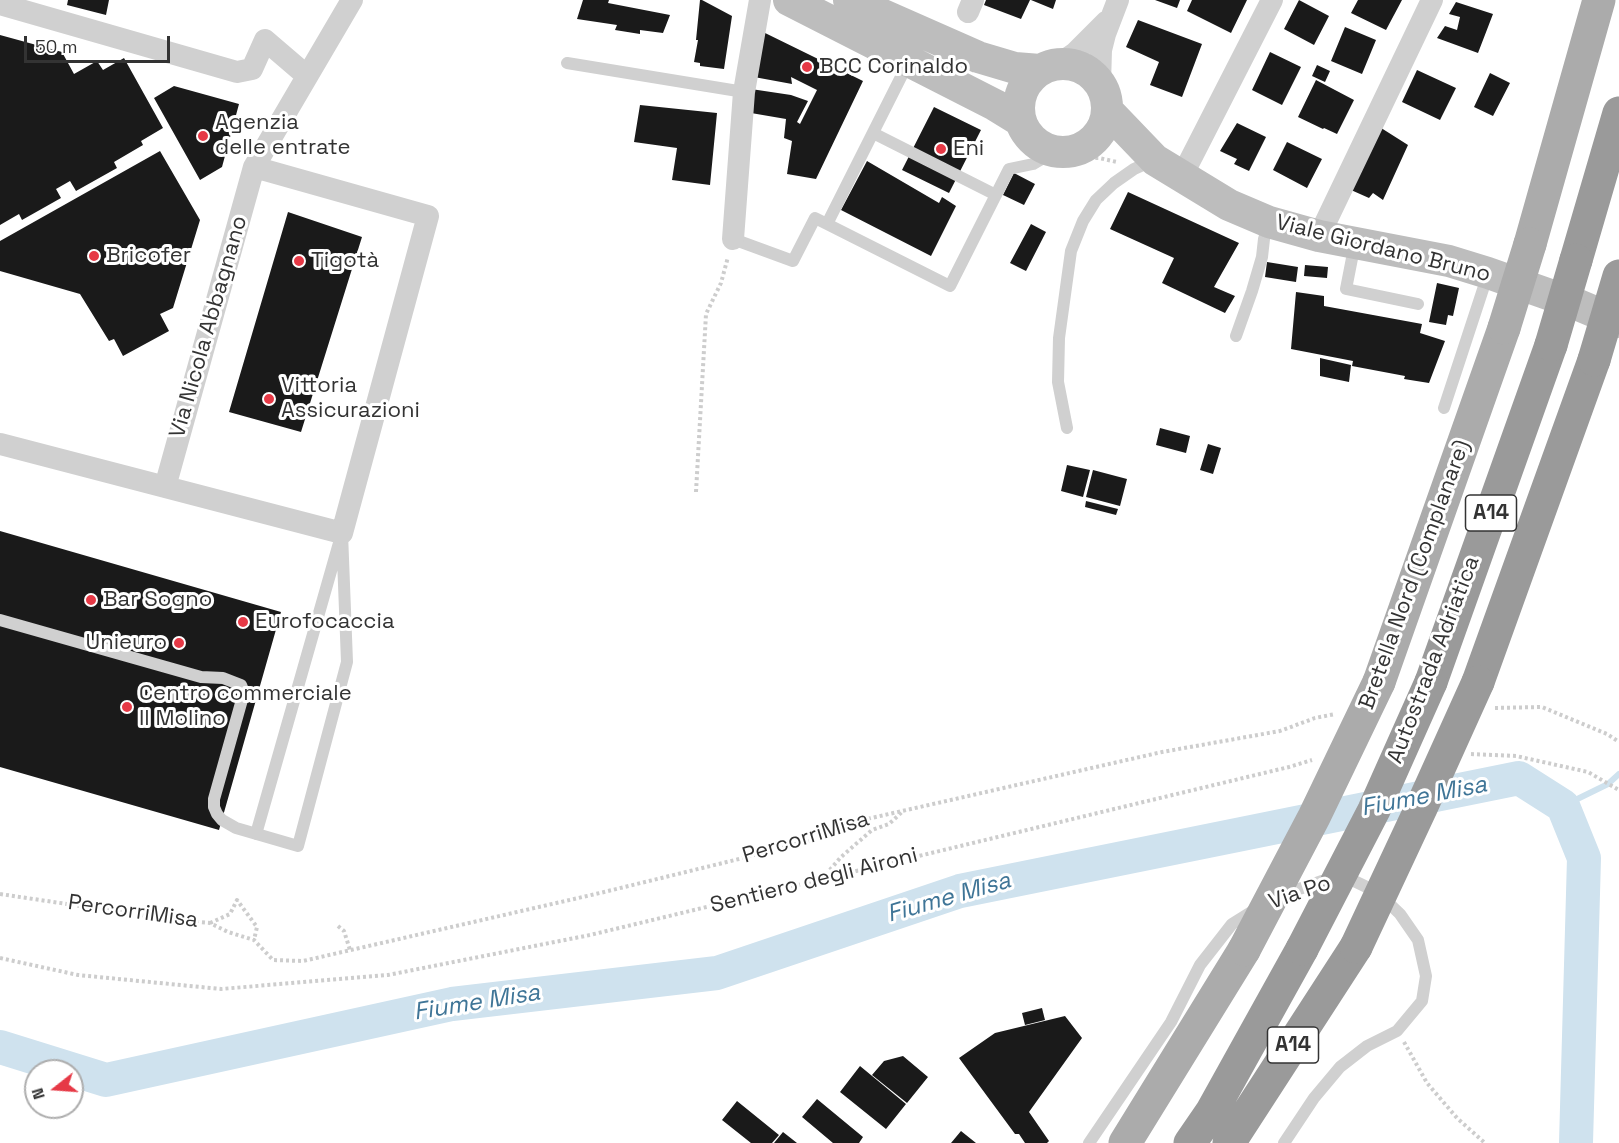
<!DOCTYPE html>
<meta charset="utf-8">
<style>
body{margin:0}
#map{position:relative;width:1619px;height:1143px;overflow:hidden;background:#fff;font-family:"Space Grotesk",sans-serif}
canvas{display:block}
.north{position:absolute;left:24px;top:1059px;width:60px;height:60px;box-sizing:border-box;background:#fff;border:2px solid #adadad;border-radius:50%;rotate:253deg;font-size:16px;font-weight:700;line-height:24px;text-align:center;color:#333}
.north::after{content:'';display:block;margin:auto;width:21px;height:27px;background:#e63946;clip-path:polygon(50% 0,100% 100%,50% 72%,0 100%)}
.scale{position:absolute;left:24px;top:36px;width:146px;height:27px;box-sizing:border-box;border:3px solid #333;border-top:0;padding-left:8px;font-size:18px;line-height:21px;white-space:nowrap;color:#333;-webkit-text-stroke:4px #fff;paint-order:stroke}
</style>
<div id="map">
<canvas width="1619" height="1143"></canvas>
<div class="north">N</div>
<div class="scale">50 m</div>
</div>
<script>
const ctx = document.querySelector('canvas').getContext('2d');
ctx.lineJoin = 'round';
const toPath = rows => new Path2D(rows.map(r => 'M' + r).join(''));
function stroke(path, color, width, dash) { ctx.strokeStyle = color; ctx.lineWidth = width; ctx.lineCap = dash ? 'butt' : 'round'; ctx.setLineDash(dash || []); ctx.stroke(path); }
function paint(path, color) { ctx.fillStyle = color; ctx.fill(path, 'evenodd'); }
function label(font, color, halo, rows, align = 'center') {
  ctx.font = font + ' "Space Grotesk",sans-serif'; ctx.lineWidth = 6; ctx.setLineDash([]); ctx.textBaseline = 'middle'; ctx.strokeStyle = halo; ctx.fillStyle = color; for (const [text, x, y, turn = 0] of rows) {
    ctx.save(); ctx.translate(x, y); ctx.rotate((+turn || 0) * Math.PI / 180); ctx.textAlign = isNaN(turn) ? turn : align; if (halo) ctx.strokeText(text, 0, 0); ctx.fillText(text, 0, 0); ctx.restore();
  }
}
stroke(toPath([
 [1563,806,1608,784,1619,774]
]), '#cfe2ee', 6);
stroke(toPath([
 [0,1047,106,1080,452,1004,717,973,960,891,1519,778,1563,806,1584,858,1576,1143]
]), '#cfe2ee', 34);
paint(toPath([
 [68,0,109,0,106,15,67,5],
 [583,0,609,0,608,3,670,15,663,33,640,30,640,34,615,30,617,25,577,19],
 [700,0,702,0,732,16,724,69,700,66,700,63,694,62,698,40,696,40],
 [986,0,1030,0,1021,19,984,5],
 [1031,0,1056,0,1053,9],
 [1155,0,1180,0,1177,8],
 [1192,0,1247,0,1231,33,1187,11],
 [1299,0,1329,16,1314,45,1284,29],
 [1358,0,1402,0,1386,30,1351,13],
 [1456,2,1493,14,1478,53,1437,38,1445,26,1457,30,1460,17,1449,14],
 [1138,20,1202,44,1182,97,1150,85,1159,62,1126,47],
 [1345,27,1376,40,1362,74,1331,61],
 [761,31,863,81,816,179,787,174,792,141,784,138,786,119,751,113,751,89,791,95,808,101,797,122,800,124,817,90,791,77,792,84,754,77],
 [0,35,62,52,74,74,97,61,103,70,124,58,163,128,141,141,143,145,114,162,117,168,76,191,70,181,56,189,61,198,22,220,19,214,0,225],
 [1270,52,1301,67,1282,105,1252,90],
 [1317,65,1330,71,1325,82,1312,76],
 [1417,70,1456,88,1440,120,1402,102],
 [1490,73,1510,83,1493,116,1474,107],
 [1316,80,1354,100,1337,134,1324,128,1323,129,1298,117],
 [174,86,239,104,222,167,200,180,154,98],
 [640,105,717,113,710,185,672,180,677,148,634,142],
 [934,107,981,130,949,193,902,170],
 [1237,123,1266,137,1249,171,1234,164,1237,159,1220,151],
 [1378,126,1408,145,1383,200,1373,193,1369,198,1351,190],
 [1287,142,1322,159,1307,188,1273,170],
 [160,151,200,220,173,308,160,314,169,331,123,356,114,339,109,341,80,294,0,271,0,241],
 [867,161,939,203,942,197,956,206,931,256,841,210],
 [1014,173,1035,184,1024,205,1003,195],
 [1128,192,1239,243,1214,287,1235,296,1225,313,1162,283,1174,258,1110,229],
 [288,212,362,237,301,432,229,412],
 [1031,224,1046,232,1026,271,1010,263],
 [1267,262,1298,267,1296,282,1265,277],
 [1305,265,1328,267,1327,278,1304,276],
 [1437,283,1459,288,1453,316,1448,315,1446,325,1429,322],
 [1296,292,1324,296,1324,306,1422,324,1420,333,1445,341,1429,383,1404,379,1405,376,1352,366,1353,361,1291,349],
 [1320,358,1351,365,1349,382,1320,376],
 [1160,428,1190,436,1186,453,1156,445],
 [1208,444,1221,448,1213,474,1200,470],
 [1067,465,1090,470,1083,497,1061,491],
 [1093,470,1127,479,1120,506,1086,497],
 [1086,501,1118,509,1116,515,1085,507],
 [0,531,281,612,219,830,0,767],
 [1042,1008,1045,1020,1025,1025,1022,1013],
 [1065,1016,1082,1038,1029,1112,1049,1141,1047,1143,1025,1143,1019,1134,1015,1134,959,1058,995,1033],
 [903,1056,928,1077,907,1103,872,1075,884,1061],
 [860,1066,906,1104,886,1129,840,1092],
 [817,1099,863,1137,859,1143,833,1143,802,1117],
 [737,1101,779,1135,772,1143,751,1143,722,1120],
 [961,1131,976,1143,951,1143],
 [783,1132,797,1143,774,1143]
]), '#1a1a1a');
stroke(toPath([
 [1071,152,1074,160,1086,158,1099,158,1117,162],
 [696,492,706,314,721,283,728,257],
 [1495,708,1542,707,1607,734,1619,742],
 [1471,754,1516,756,1588,772,1619,790],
 [822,879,841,857,872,830,889,824,902,812],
 [0,894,174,920,210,923,228,932,254,940,273,960,303,961,600,893,739,859,808,841,867,819,1162,752,1280,731,1315,718,1335,714],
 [210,923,230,914,237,900,257,927,254,940],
 [338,926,344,931,350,950],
 [0,958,78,975,221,989,388,975,590,935,1289,767,1312,760],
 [1404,1042,1427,1083,1457,1118,1485,1143]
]), '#cdcdcd', 4, [3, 3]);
stroke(toPath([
 [567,63,744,92],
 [908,63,827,224,950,286,1009,169,1033,164,1055,151],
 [873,133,996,195],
 [733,239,793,261,815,218,827,224],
 [1355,243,1346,289,1418,304],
 [1236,336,1252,291,1262,257,1264,239,1269,223],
 [1444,408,1488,274],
 [1067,428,1058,382,1059,338,1071,251,1083,221,1096,200,1114,183,1134,169,1154,160],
 [0,620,201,677,223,678,241,685,243,690,243,696,214,799,214,807,217,814,222,820,236,828,298,846,347,662,342,533],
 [256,834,339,543],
 [1279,896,1322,881,1348,878,1377,892,1400,914,1418,940,1426,976,1422,1001,1397,1031,1367,1046,1340,1067,1314,1098,1284,1143],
 [1089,1143,1171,1022,1200,965,1232,924,1256,909]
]), '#d0d0d0', 12);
stroke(toPath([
 [0,4,237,72,252,69,265,40,307,76],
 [968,12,973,0],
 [1059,64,1075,53,1106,22],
 [1100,84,1101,50,1105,34,1118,0],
 [1182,176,1272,0],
 [1319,236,1432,0],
 [733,239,744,92,760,0],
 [0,444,342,533,428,216,254,167,352,0],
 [165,487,254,167]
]), '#d0d0d0', 22);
stroke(toPath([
 [789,0,995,105,1021,121],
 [849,0,978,57,1015,68,1040,70],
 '1019 108a44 44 0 1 1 88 0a44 44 0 1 1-88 0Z',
 [1107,110,1155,160,1229,205,1269,222,1319,236,1449,261,1488,273,1576,304,1619,322]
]), '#bdbdbd', 32);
stroke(toPath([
 [1530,244,1599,0],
 [1379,682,1504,328],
 [1125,1143,1244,950]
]), '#ababab', 33);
stroke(toPath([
 [1576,260,1619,113],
 [1431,682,1551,345],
 [1478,682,1594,360],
 [1190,1143,1212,1111,1302,949],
 [1229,1143,1356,947]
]), '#9a9a9a', 33);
stroke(toPath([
 [1504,328,1530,244],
 [1244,950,1314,817,1379,682]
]), '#ababab', 33);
stroke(toPath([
 [1551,345,1576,260],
 [1594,360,1619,276],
 [1356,947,1422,806,1478,682],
 [1302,949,1374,810,1431,682]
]), '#9a9a9a', 33);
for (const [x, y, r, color] of [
 [807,67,6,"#e63946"],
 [203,136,6,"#e63946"],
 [941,149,6,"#e63946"],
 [94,256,6,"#e63946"],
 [299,261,6,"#e63946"],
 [269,399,6,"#e63946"],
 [91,600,6,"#e63946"],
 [243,622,6,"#e63946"],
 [179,643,6,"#e63946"],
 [127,707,6,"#e63946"]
]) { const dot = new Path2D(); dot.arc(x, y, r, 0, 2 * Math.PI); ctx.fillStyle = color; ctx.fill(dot); stroke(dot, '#fff', 2); }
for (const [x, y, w] of [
 [1491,513,51],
 [1293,1045,51]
]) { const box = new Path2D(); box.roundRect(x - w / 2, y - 18, w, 36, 4.5); ctx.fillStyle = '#fff'; ctx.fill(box); stroke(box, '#333', 1.5); }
label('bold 21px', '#333', null, [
 ["A14",1491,513],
 ["A14",1293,1045]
]);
label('22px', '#333', '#fff', [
 ["BCC Corinaldo",819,67],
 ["Agenzia",215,123],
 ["delle entrate",215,148],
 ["Eni",953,149],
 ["Bricofer",106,256],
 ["Tigotà",311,261],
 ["Vittoria",281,386],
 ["Assicurazioni",281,411],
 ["Bar Sogno",103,600],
 ["Eurofocaccia",255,622],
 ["Unieuro",167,643,"right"],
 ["Centro commerciale",139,694],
 ["Il Molino",139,719]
], 'left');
label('22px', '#333', '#fff', [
 ["Viale Giordano Bruno",1383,249,14],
 ["Via Nicola Abbagnano",209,327,-74],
 ["Bretella Nord (Complanare)",1415,575,-70],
 ["Autostrada Adriatica",1434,660,-69],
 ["PercorriMisa",806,838,-17],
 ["Sentiero degli Aironi",814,881,-14],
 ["Via Po",1300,893,-19],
 ["PercorriMisa",133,912,8]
]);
label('italic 24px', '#3f7597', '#fff', [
 ["Fiume Misa",1424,797,-11],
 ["Fiume Misa",949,898,-16],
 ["Fiume Misa",477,1003,-9]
]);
</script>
